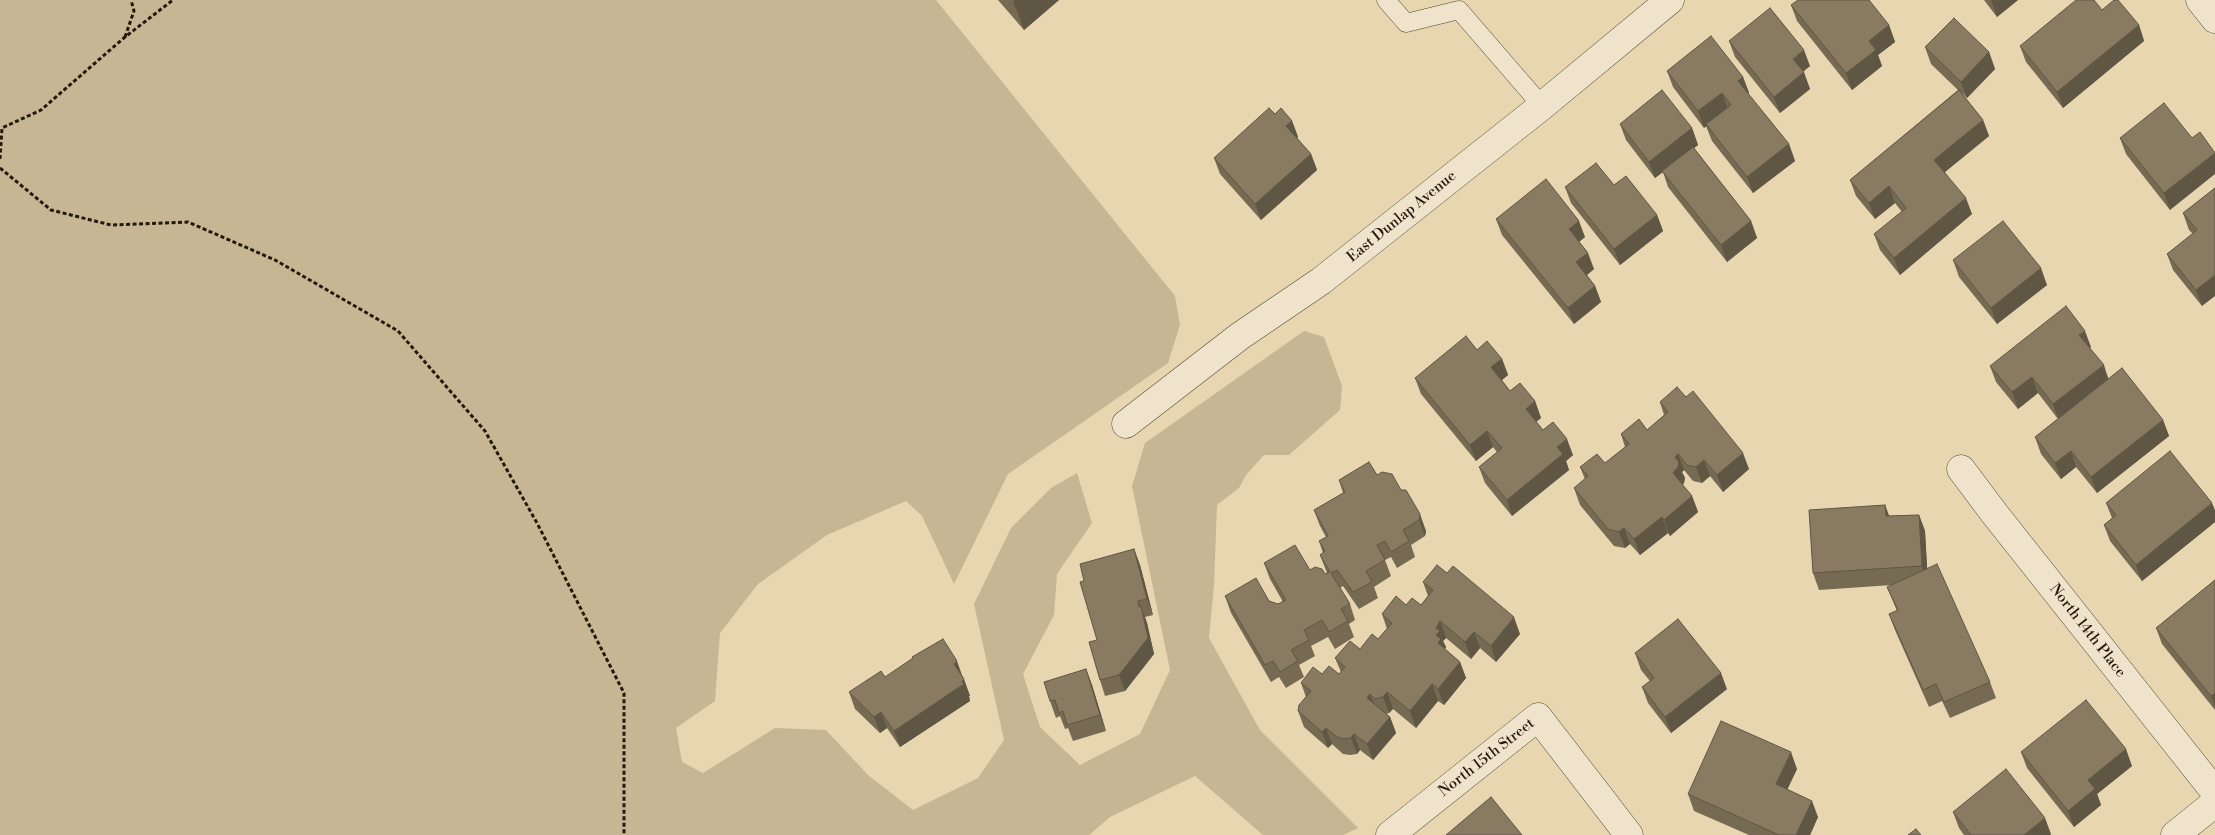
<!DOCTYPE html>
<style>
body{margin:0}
canvas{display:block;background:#e7d6af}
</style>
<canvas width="2215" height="835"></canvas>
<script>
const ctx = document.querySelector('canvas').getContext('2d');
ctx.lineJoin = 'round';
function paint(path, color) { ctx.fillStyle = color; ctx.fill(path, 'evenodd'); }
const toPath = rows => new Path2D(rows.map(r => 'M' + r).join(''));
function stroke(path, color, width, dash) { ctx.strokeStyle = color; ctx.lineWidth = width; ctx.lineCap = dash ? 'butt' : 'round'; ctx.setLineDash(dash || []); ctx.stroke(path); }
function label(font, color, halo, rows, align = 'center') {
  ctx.font = font + ' "Libre Bodoni",serif'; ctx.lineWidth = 4; ctx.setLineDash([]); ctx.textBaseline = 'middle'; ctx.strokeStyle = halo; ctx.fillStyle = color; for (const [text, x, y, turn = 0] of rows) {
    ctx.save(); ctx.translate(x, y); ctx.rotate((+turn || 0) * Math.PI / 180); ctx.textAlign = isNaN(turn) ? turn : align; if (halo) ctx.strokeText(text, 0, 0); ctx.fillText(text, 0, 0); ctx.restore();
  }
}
paint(toPath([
 [0,0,936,0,1175,296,1180,325,1168,363,1008,474,954,584,922,516,906,501,827,535,758,584,720,633,715,701,676,728,682,762,703,773,775,728,826,730,868,775,913,810,978,778,1004,740,974,604,1011,528,1051,488,1077,473,1092,523,1057,574,1054,615,1023,674,1040,727,1080,765,1140,734,1170,670,1132,486,1145,443,1304,331,1324,337,1342,386,1340,410,1289,455,1264,455,1246,475,1239,488,1217,505,1214,585,1209,638,1260,730,1358,828,1343,835,1263,835,1195,776,1110,817,1089,835,0,835]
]), '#c6b693');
const service = toPath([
 [1386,0,1406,23,1459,10],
 [1459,10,1542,106]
]);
const minor = toPath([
 [2200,0,2215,19],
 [1126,424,1240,336,1321,281,1542,106,1670,0],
 [1961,469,1994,513,2215,792],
 [1390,835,1538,717,1629,835],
 [2175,835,2215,803]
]);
stroke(service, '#544836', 19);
stroke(minor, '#544836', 29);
stroke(toPath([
 [125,37,134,11,131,0],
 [0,159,2,128,41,110,125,37,173,0],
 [0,168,51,210,111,225,188,222,275,260,398,331,485,431,537,523,624,693,624,835]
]), '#23190d', 3, [4, 2.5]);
stroke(service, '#efe4cb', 18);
stroke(minor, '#efe4cb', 28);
paint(toPath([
 [998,0,1059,0,1024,30],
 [1984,0,2018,0,1997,17],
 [1791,5,1889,25,1895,42,1878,55,1882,66,1852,90,1797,21],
 [2102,10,2139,25,2144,41,2063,108,2026,62,2020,46],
 [1729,41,1810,66,1803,72,1810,89,1780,113,1735,57],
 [1925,47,1989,52,1995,69,1967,98,1961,92,1983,120,1989,136,1945,172,1972,214,1900,275,1880,250,1874,234,1902,212,1895,203,1875,219,1856,196,1850,180,1958,90,1931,64],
 [1667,71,1743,77,1749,93,1748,94,1789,144,1795,161,1753,193,1712,141,1706,126,1704,128,1673,87],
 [1275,114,1292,121,1298,137,1297,138,1311,154,1317,170,1261,220,1220,174,1214,158],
 [1620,124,1692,128,1698,145,1694,148,1751,221,1757,238,1727,262,1668,187,1663,172,1655,178,1626,140],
 [2120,138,2192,138,2170,210,2126,154],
 [1614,185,1657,215,1663,231,1620,265,1571,203,1565,187],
 [2215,188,2202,306,2173,270,2167,254,2193,234,2189,230,2183,213],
 [1496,219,1585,237,1579,242,1594,269,1587,275,1595,286,1601,302,1574,324,1502,235],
 [1953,260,2047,285,1997,324,1959,277],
 [2091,347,2090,348,2109,379,2163,420,2169,436,2097,493,2076,467,2061,479,2041,454,2035,437,2058,419,2038,393,2018,409,1996,382,1990,366],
 [1477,350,1502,359,1508,375,1502,380,1510,391,1535,401,1541,418,1536,422,1543,430,1573,455,1566,461,1569,470,1512,516,1485,483,1479,467,1497,452,1493,447,1476,461,1421,394,1415,378],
 [1660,402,1749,469,1723,492,1710,476,1702,483,1693,481,1684,470,1682,472,1685,478,1684,483,1682,485,1692,496,1698,512,1670,536,1668,533,1640,555,1630,544,1625,548,1614,546,1580,505,1574,488,1585,479,1580,467,1605,463,1625,447,1621,434,1647,430,1664,415],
 [1377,475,1401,490,1426,531,1425,536,1411,545,1415,557,1397,568,1391,557,1385,560,1391,576,1374,587,1378,598,1359,609,1343,586,1340,588,1350,604,1355,620,1349,624,1354,637,1335,649,1328,637,1311,646,1315,656,1299,665,1304,677,1286,688,1279,677,1271,682,1231,613,1225,596,1269,601,1278,604,1283,602,1270,579,1264,563,1310,570,1325,574,1327,573,1320,555,1323,553,1319,541,1326,537,1320,526,1314,510,1343,493,1339,480],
 [2106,503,2215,510,2215,522,2142,581,2110,541,2104,525,2112,518],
 [1885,505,1889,516,1919,515,1925,531,1927,569,1990,682,1996,698,1950,718,1942,701,1929,707,1895,630,1889,614,1897,611,1887,587,1892,585,1819,590,1813,573],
 [1134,549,1140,565,1153,615,1145,617,1147,623,1154,654,1125,691,1105,696,1100,680,1097,640],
 [2215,580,2215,710,2162,644,2156,628],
 [1423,582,1520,634,1496,662,1480,648,1471,659,1446,638,1443,641,1446,647,1445,649,1460,662,1466,678,1444,705,1438,701,1416,728,1393,709,1389,713,1386,714,1390,717,1396,733,1373,760,1360,750,1357,754,1350,755,1343,754,1332,744,1328,748,1304,727,1298,711,1306,697,1301,683,1322,674,1339,674,1341,672,1335,658,1360,649,1378,639,1387,629,1382,614,1406,605,1421,605,1428,596],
 [1635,653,1727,689,1671,733,1648,703,1642,687,1650,681,1641,670],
 [1086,669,1092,685,1106,731,1073,741,1068,728,1065,729,1060,716,1056,718,1050,701],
 [885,677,963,678,970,696,969,696,970,701,900,747,887,728,880,733,855,709,849,692],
 [2021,752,2132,766,2097,794,2101,805,2074,827,2027,768],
 [1797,769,1787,789,1818,817,1810,835,1749,835,1694,811,1688,794],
 [1953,812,2051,834,2050,835,1964,835,1959,828]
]), '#766a53');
paint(toPath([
 [1015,0,1059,0,1024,30,1013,1],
 [1991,0,2018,0,1997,17],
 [1889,25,1895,42,1878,55,1882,66,1852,90,1846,73,1869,41],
 [2139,25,2144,41,2063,108,2057,92],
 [1804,50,1810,66,1798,75,1793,59],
 [1989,52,1995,69,1967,98,1961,82],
 [1804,72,1810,89,1780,113,1774,97],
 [1743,77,1749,93,1743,97,1738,81],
 [1722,93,1728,109,1704,128,1698,111],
 [1983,120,1989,136,1940,176,1934,160],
 [1292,121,1298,137,1292,142,1286,126],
 [1692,128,1698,145,1655,178,1649,162],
 [1789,144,1795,161,1753,193,1747,177],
 [2215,153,2215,174,2170,210,2164,193],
 [1311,154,1317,170,1261,220,1255,204],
 [1889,186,1895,203,1875,219,1869,203],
 [1966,198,1972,214,1900,275,1894,258],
 [1657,215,1663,231,1620,265,1614,249],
 [1579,221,1585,237,1575,245,1569,229],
 [1751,221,1757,238,1727,262,1721,245],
 [1588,253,1594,269,1582,279,1576,262],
 [2041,268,2047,285,1997,324,1991,308],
 [2215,275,2215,296,2202,306,2196,290],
 [1595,286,1601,302,1574,324,1568,308],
 [2085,331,2091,347,2085,351,2079,335],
 [1502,359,1508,375,1497,384,1491,367],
 [2104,365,2109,381,2059,421,2053,404],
 [2032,377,2038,393,2018,409,2012,392],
 [1535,401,1541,418,1532,425,1526,409],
 [2163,420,2169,436,2097,493,2091,477],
 [1487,431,1493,447,1476,461,1470,445],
 [1567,439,1573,455,1566,461,1569,470,1512,516,1507,500,1557,447],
 [2071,451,2076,467,2061,479,2055,463],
 [1743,453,1749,469,1723,492,1717,475],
 [1678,454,1684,470,1682,472,1685,478,1684,483,1679,490,1673,473,1675,457],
 [1704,460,1710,476,1702,483,1696,467],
 [1692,496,1698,512,1670,536,1664,520],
 [2212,503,2215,510,2215,522,2142,581,2136,565],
 [1885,505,1891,521,1886,516],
 [1420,514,1426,531,1425,536,1419,520],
 [1919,515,1925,531,1928,583,1922,566],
 [1662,517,1668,533,1640,555,1634,539],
 [1624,528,1630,544,1625,548,1619,532],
 [1134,549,1140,565,1153,615,1147,599],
 [1141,606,1147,623,1154,654,1125,691,1119,675,1144,619],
 [1514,617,1520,634,1496,662,1491,646],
 [1440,621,1446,638,1443,641,1446,647,1445,649,1447,655,1438,643,1436,628],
 [1474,632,1480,648,1471,659,1465,642],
 [957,661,963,678,960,680,954,664],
 [1460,662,1466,678,1444,705,1438,689],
 [1086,669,1092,685,1106,731,1100,715],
 [1721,673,1727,689,1671,733,1665,717],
 [964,679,970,696,969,696,970,701,900,747,894,731],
 [1432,684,1438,701,1416,728,1410,711],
 [1387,692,1393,709,1389,713,1383,697],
 [2215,693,2215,707,2211,696],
 [1370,694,1376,710,1367,698],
 [881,712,887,728,880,733,874,717],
 [1390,717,1396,733,1373,760,1367,744],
 [1326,728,1332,744,1328,748,1322,732],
 [1354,734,1360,750,1357,754,1351,738],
 [2126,749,2132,766,2097,794,2101,805,2074,827,2068,811,2088,780],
 [1791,752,1797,769,1782,801,1776,784],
 [1812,801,1818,817,1810,835,1796,835],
 [2045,818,2051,834,2050,835,2024,835]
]), '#605644');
const building = toPath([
 [1798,0,1869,0,1889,25,1869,41,1876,50,1846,73,1791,5,1798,0],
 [2076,0,2094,0,2102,10,2114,0,2118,0,2139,25,2057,92,2020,46,2076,0],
 [1770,8,1804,50,1793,59,1804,72,1774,97,1729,41,1770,8],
 [1954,18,1989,52,1961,82,1925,47,1954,18],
 [1711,36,1743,77,1738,81,1789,144,1747,177,1706,124,1731,105,1722,93,1698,111,1667,71,1711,36],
 [1662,90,1692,128,1649,162,1620,124,1662,90],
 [1959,90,1983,120,1934,160,1966,198,1894,258,1874,234,1906,208,1889,186,1869,203,1850,180,1959,90],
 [2164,103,2192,138,2200,132,2215,153,2164,193,2120,138,2164,103],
 [1269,108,1275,114,1281,108,1292,121,1286,126,1311,154,1255,204,1214,158,1269,108],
 [1693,147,1751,221,1721,245,1662,171,1693,147],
 [1596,163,1614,185,1626,176,1657,215,1614,249,1565,187,1596,163],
 [1546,179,1579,221,1569,229,1588,253,1576,262,1595,286,1568,308,1496,219,1546,179],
 [2215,188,2215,275,2196,290,2167,254,2197,230,2183,213,2215,188],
 [2003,221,2041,268,1991,308,1953,260,2003,221],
 [2066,306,2085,331,2079,335,2104,365,2053,404,2032,377,2012,392,1990,366,2066,306],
 [1466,336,1477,350,1487,341,1502,359,1491,367,1510,391,1520,383,1535,401,1526,409,1543,430,1553,422,1567,439,1557,447,1563,454,1507,500,1479,467,1502,448,1487,431,1470,445,1415,378,1466,336],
 [2122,368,2163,420,2091,477,2071,451,2055,463,2035,437,2122,368],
 [1677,387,1686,397,1693,391,1743,453,1717,475,1704,460,1696,467,1687,465,1678,454,1675,457,1679,462,1678,467,1673,473,1692,496,1664,520,1662,517,1634,539,1624,528,1619,532,1608,529,1574,488,1588,476,1580,467,1597,454,1605,463,1629,444,1621,434,1639,419,1647,430,1668,412,1660,402,1677,387],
 [2170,451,2212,503,2136,565,2104,525,2116,515,2106,503,2170,451],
 [1369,462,1377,475,1382,472,1392,474,1401,490,1406,490,1420,514,1419,520,1403,530,1409,541,1391,552,1385,541,1377,545,1385,560,1366,571,1372,582,1353,592,1337,570,1331,573,1350,604,1341,609,1348,621,1329,632,1322,620,1304,630,1309,640,1291,650,1298,661,1280,672,1273,661,1265,665,1225,596,1256,578,1269,601,1278,604,1286,600,1264,563,1295,545,1310,570,1315,567,1322,569,1325,574,1330,572,1320,555,1325,551,1319,541,1328,536,1314,510,1345,492,1339,480,1369,462],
 [1885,505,1886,516,1919,515,1922,566,1813,573,1809,510,1885,505],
 [1134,549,1147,599,1138,601,1139,607,1141,606,1148,638,1119,675,1100,680,1089,642,1097,640,1080,582,1084,581,1080,564,1134,549],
 [1937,564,1990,682,1944,702,1936,684,1923,690,1889,614,1898,610,1887,587,1937,564],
 [1437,565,1447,573,1453,566,1514,617,1491,646,1474,632,1465,642,1440,621,1436,628,1440,631,1436,635,1441,639,1438,643,1460,662,1438,689,1432,684,1410,711,1387,692,1383,697,1375,699,1370,694,1367,698,1390,717,1367,744,1354,734,1351,738,1344,739,1337,737,1326,728,1322,732,1298,711,1299,705,1311,691,1301,683,1313,667,1322,674,1329,666,1339,674,1345,667,1335,658,1350,641,1360,649,1372,634,1378,639,1392,623,1382,614,1396,596,1406,605,1412,598,1421,605,1433,590,1423,582,1437,565],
 [2215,580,2215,693,2211,696,2156,628,2215,580],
 [1678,619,1721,673,1665,717,1642,687,1654,678,1635,653,1678,619],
 [943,639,957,661,954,664,964,679,962,681,964,684,894,731,881,712,874,717,849,692,881,671,885,677,913,658,912,657,943,639],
 [1086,669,1100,715,1067,725,1063,711,1059,713,1055,700,1050,701,1044,682,1086,669],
 [2086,700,2126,749,2088,780,2095,789,2068,811,2021,752,2086,700],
 [1721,721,1791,752,1776,784,1812,801,1796,835,1779,835,1688,794,1721,721],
 [2006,769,2045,818,2024,835,1971,835,1953,812,2006,769],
 [1491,797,1522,835,1446,835,1491,797],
 [1916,829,1921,835,1908,835,1916,829]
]);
paint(building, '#897b61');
stroke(building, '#605644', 1);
label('15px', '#23190d', '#efe4cb', [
 ["East Dunlap Avenue",1402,217,-39],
 ["North 14th Place",2087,631,52],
 ["North 15th Street",1487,758,-38]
]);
</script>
